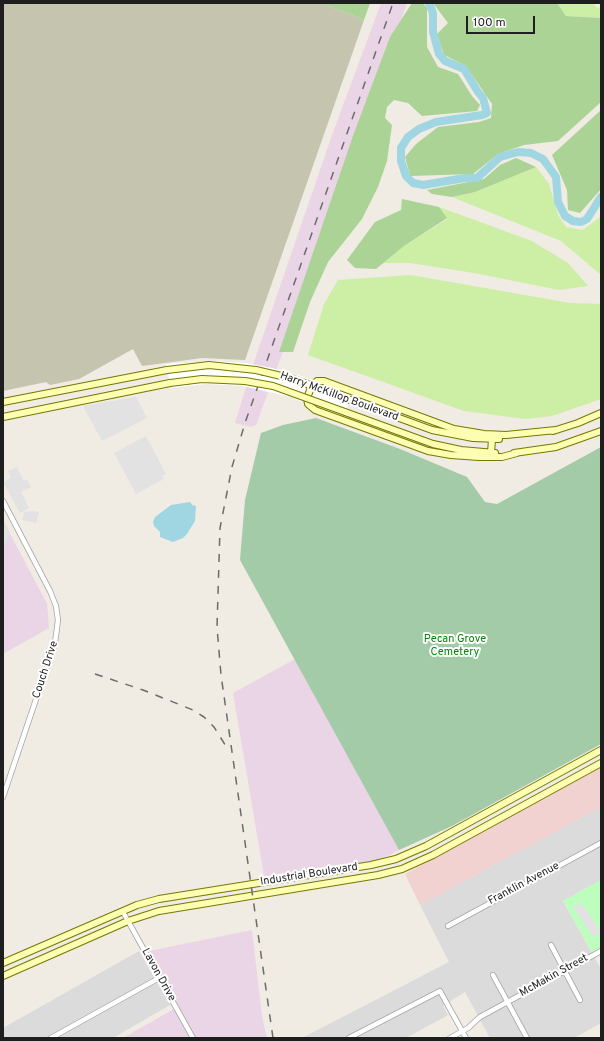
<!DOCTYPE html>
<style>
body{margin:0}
#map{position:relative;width:604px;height:1041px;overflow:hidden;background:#f0ebe3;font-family:Overpass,sans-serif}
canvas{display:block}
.frame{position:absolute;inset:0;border:4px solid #1e1e1e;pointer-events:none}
.scale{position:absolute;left:466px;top:16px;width:69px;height:18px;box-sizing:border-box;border:2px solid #1e1e1e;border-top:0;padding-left:5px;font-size:12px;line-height:14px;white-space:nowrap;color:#1e1e1e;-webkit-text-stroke:3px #fff;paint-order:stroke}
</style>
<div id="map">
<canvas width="604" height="1041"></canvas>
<div class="frame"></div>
<div class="scale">100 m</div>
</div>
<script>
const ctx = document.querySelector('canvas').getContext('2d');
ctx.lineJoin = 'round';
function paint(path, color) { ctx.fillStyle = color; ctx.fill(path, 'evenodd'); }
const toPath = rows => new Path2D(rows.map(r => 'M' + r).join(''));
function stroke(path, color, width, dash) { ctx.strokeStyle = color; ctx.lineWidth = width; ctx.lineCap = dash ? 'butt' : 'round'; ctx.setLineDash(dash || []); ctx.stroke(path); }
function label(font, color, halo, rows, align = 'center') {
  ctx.font = font + ' Overpass,sans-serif'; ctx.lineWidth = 4; ctx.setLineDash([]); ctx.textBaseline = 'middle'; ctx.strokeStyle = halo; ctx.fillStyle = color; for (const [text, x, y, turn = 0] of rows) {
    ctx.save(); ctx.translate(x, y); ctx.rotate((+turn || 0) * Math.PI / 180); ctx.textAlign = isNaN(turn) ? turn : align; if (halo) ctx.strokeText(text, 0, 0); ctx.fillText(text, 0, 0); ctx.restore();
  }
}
paint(toPath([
 [601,807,601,880,563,901,601,969,601,1023,574,1038,490,1038,465,992,443,1006,448,1015,406,1038,302,1038,449,962,420,905],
 [139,951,170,1005,113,1038,3,1038,3,1028]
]), '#dcdbdb');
paint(toPath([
 [601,767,601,807,420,905,405,874]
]), '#f2d1d1');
paint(toPath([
 [381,3,407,3,341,194,256,425,251,427,235,423,254,362,331,138],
 [3,520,47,604,49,628,3,654],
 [295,659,399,850,380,860,264,876,233,693],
 [252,930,262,1016,267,1038,123,1038,179,1006,149,951]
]), '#ead5e7');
paint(toPath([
 [3,3,322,3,364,20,245,360,202,358,142,366,133,349,79,379,50,385,46,382,3,391]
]), '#c5c4ae');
paint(toPath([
 [557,3,593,3,597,8,601,7,601,18,566,16],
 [536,167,549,184,558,215,566,227,583,230,601,216,601,275,561,241,452,197,475,192],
 [439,207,532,241,568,263,588,286,559,290,474,273,410,263,383,263,404,246,447,219],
 [411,275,570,303,601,304,601,399,552,416,525,419,464,411,308,355,324,304,338,280]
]), '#cdeea5');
paint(toPath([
 [322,3,370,3,364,20],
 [412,3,423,3,427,8,427,47,438,67,458,74,472,96,480,105,477,111,422,116,408,103,394,100,387,107,385,118,392,125,387,161,378,187,362,219,328,262,310,302,293,352,279,352,354,133,390,37],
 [433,3,557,3,566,16,601,18,601,102,558,141,524,145,498,154,473,174,410,176,405,157,416,144,438,127,479,122,491,118,492,104,466,66,444,55,437,34,448,23],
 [601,110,601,189,580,213,568,210,567,190,552,155],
 [516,158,536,167,475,192,452,197,432,194,427,190,484,179,500,165],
 [402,199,439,207,447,218,404,246,376,269,355,268,347,260,375,222,401,210]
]), '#aad395');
paint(toPath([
 [316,418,400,449,467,477,485,502,497,504,601,447,601,744,452,826,399,850,240,560,245,500,261,433,283,425]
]), '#a3cba7');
paint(toPath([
 [601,880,601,947,592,952,563,901]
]), '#bdfebe');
paint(toPath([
 [136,397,147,418,102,441,83,406],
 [146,436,166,474,162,476,164,479,136,494,114,453],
 [17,467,23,481,27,479,31,487,21,492,29,508,20,513,3,482,11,478,8,471],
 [35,511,39,512,36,523,22,520,24,512],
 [3,525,8,527,6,530,10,532,3,549],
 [577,904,579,906,582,904,601,932,593,937,573,907]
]), '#e2e2e2');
paint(toPath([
 [190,502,192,505,196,506,195,521,187,534,183,538,173,542,160,537,160,532,154,526,153,522,155,517,171,505]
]), '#a0d6e1');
paint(toPath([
 [214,361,245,363,272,368,301,376,352,395,343,417,290,397,243,386,206,384,171,388,166,364]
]), '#fff');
stroke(toPath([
 [429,3,433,13,433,32,439,54,445,61,464,69,478,92,483,98,487,113,482,115,436,122,419,129,408,137,401,148,401,161,406,176,413,183,423,185,465,178,477,178,500,157,518,152,531,153,543,159,556,177,558,202,565,216,573,221,581,222,587,219,601,197]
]), '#a0d6e1', 8);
const street = toPath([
 [3,501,50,591,56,606,58,620,55,643,3,797],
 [123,912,193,1038],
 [448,926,601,843],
 [551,945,580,1000],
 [493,975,527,1038],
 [51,1038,159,978],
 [349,1038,440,991,466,1038],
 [450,1038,468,1028,480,1017,601,951]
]);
const secondary = toPath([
 [350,400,432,430,473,438,499,439],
 [3,402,167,370],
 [345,412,433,444,461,450,495,453],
 [3,417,170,383],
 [553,431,578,423,601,413],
 [491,453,492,439],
 [514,453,556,447,601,431],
 [517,453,502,457,479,457,451,455,428,451,315,410,308,404,307,398,312,385,317,381,324,381,454,429,484,434,506,435,556,430],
 [3,963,137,905,159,899,371,865,396,859,426,846,601,750],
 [3,976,128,921,159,911,378,875,402,869,433,855,601,763]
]);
stroke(street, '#a5a5a5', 6);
stroke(secondary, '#737a00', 8);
stroke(street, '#fff', 4.5);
stroke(secondary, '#fefeb3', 6);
stroke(toPath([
 [95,674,143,690,193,710,204,717,214,727,229,751],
 [273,1038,221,675,217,627,220,528,232,467,245,423,393,3]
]), '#6c6c6c', 1.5, [8, 8]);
const secondaryBridge = toPath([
 [167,370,209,365,256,370,294,379,350,400],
 [170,383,202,379,245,381,273,386,345,412]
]);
stroke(secondaryBridge, '#737a00', 8, []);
stroke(secondaryBridge, '#fefeb3', 6);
label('11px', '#1e1e1e', '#fff', [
 ["Harry McKillop Boulevard",339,397,20],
 ["Couch Drive",46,670,-72],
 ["Industrial Boulevard",309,875,-9],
 ["Franklin Avenue",524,884,-28],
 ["Lavon Drive",158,975,61],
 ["McMakin Street",554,976,-29]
]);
label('11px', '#038607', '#fff', [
 ["Pecan Grove",455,640],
 ["Cemetery",455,653]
]);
</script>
